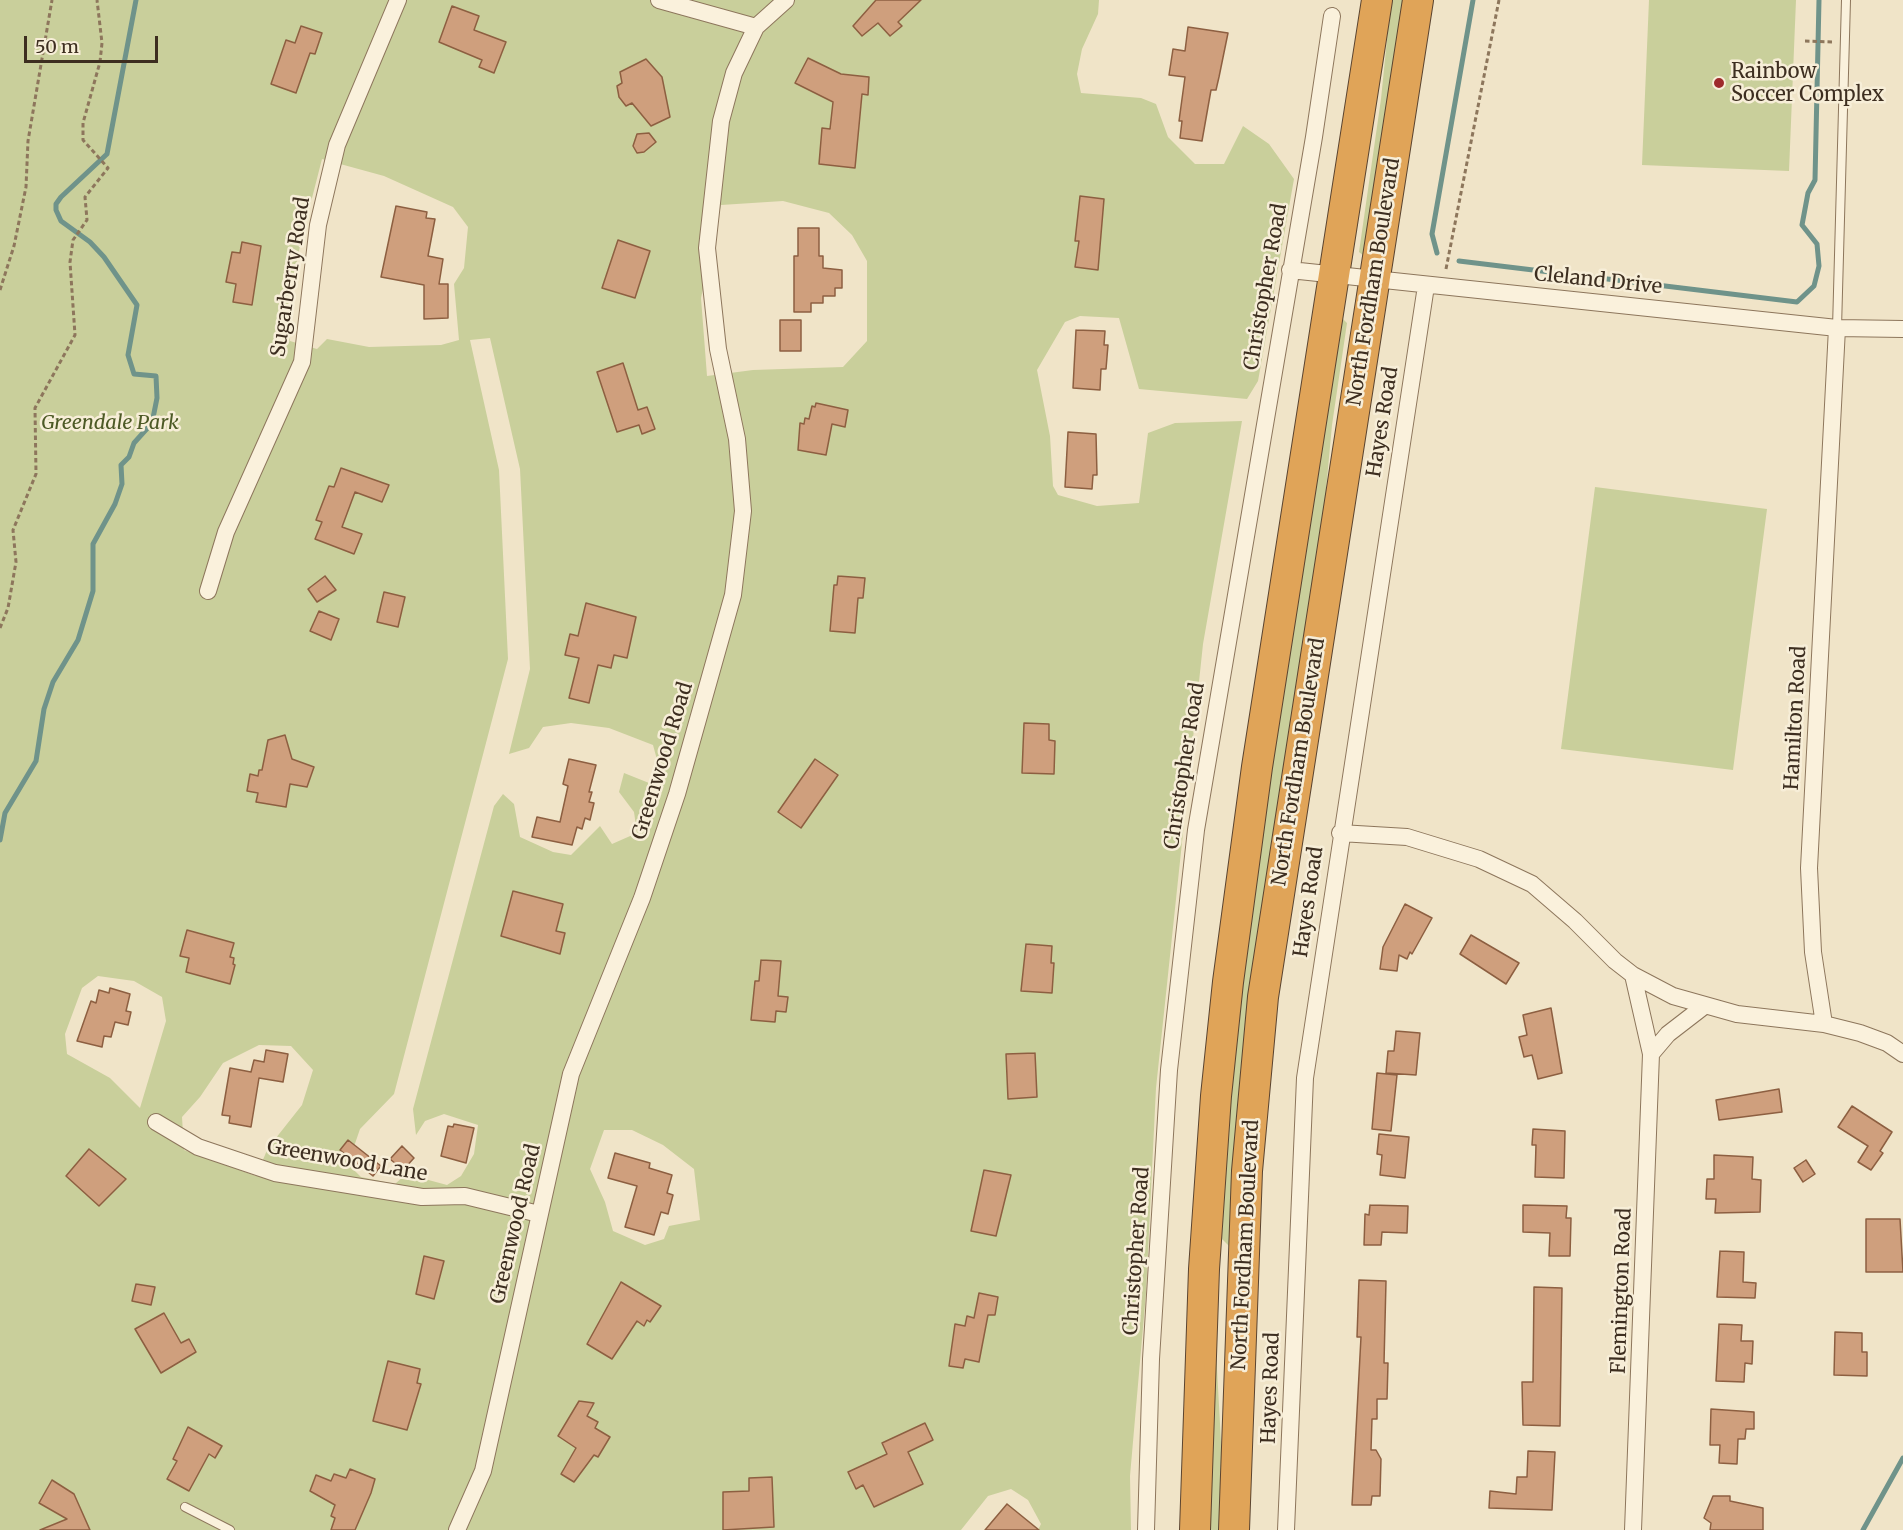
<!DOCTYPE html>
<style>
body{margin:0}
#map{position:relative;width:1903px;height:1530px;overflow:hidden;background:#f0e4c8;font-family:Merriweather,serif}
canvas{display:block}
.scale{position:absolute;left:24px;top:36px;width:134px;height:27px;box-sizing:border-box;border:3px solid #3d2e20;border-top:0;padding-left:8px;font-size:18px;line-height:21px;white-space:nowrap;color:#3d2e20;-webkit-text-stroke:4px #f7eed8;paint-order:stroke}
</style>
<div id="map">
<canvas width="1903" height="1530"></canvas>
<div class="scale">50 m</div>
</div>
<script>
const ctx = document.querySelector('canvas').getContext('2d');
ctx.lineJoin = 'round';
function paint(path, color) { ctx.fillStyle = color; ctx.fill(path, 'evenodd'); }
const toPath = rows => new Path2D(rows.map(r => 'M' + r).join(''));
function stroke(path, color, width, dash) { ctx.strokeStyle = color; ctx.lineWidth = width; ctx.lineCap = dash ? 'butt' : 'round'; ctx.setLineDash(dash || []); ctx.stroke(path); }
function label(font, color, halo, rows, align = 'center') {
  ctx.font = font + ' Merriweather,serif'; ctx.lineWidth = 5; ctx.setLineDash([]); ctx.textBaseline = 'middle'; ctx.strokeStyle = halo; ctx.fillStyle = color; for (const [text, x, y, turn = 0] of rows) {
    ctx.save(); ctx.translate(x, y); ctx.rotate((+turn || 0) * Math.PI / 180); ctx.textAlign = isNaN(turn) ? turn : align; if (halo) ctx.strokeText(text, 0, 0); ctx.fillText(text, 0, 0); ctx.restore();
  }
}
paint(toPath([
 [0,0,1099,0,1098,14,1082,49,1077,74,1081,93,1141,98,1156,104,1168,137,1195,164,1224,164,1243,126,1269,144,1294,179,1258,381,1247,399,1139,389,1119,318,1080,316,1065,322,1037,370,1050,436,1053,486,1058,495,1097,506,1139,503,1148,433,1175,423,1242,421,1203,644,1156,1088,1146,1293,1130,1476,1131,1530,1038,1530,1041,1524,1028,1500,1011,1489,988,1496,961,1530,0,1530],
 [322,159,384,176,453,207,468,227,464,268,454,284,459,340,441,345,369,347,327,339,317,349,290,341,286,315,301,241],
 [783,201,829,213,852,235,867,261,867,341,843,367,753,370,707,376,701,298,721,205],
 [490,338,520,469,530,669,509,754,529,748,543,727,571,723,609,728,653,745,659,767,649,783,624,773,619,792,634,812,637,833,612,844,600,826,571,855,553,852,520,837,514,804,503,794,494,806,413,1109,416,1135,425,1121,444,1114,478,1125,474,1154,461,1176,447,1185,421,1178,413,1168,395,1184,361,1177,348,1164,360,1129,394,1094,508,659,499,470,470,340],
 [98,976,134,981,162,997,166,1021,140,1108,110,1078,67,1054,65,1034,82,988],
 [259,1045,291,1046,313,1070,302,1105,268,1148,256,1176,184,1150,182,1117,200,1097,223,1063],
 [604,1130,632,1130,663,1145,694,1169,700,1220,669,1226,664,1239,645,1245,613,1231,605,1202,590,1169],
 [1391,0,1407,0,1364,256,1359,252,1381,99],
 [1649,0,1796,0,1789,171,1642,165],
 [1341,317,1347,323,1332,425,1319,566,1234,1251,1216,1233,1237,979],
 [1595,487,1767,509,1733,770,1561,749],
 [1213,1296,1225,1515,1225,1530,1205,1530]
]), '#c9cf9b');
stroke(toPath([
 [1437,253,1432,234,1473,0],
 [1459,261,1797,302,1814,286,1819,266,1817,244,1802,225,1808,193,1815,180,1819,0],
 [0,840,5,813,36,761,44,709,53,682,78,640,93,591,93,544,115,504,122,484,121,465,129,457,134,443,152,423,157,398,156,376,134,374,128,355,137,305,104,257,90,242,61,221,56,210,56,204,61,197,107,154,136,0],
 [1863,1530,1903,1458]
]), '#6f938a', 5);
const building = toPath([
 [876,0,921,0,898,22,902,26,890,36,878,23,862,36,853,26,876,0],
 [452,6,479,16,474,30,506,42,494,73,479,67,482,60,439,42,452,6],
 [301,26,322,33,315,54,310,53,296,93,271,84,286,40,295,43,301,26],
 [1188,27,1228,33,1219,77,1216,90,1211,90,1202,141,1180,138,1182,121,1179,121,1185,77,1169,75,1173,49,1185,51,1188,27],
 [808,58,841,74,869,77,868,95,862,94,855,168,819,164,822,128,830,129,833,102,795,83,808,58],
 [646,59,662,77,670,117,651,126,632,103,626,106,619,97,617,86,622,83,620,72,646,59],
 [649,133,656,142,644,152,637,153,633,146,637,134,649,133],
 [1080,196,1104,199,1098,270,1075,267,1079,241,1075,241,1080,196],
 [396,206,427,212,426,218,435,219,428,256,443,259,439,284,448,284,448,318,424,319,424,285,381,277,396,206],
 [798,228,819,228,819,256,823,256,823,268,842,270,842,288,835,288,835,296,823,296,823,303,811,303,811,312,794,312,794,256,798,256,798,228],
 [618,240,650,251,635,298,602,288,618,240],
 [242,242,261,246,252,305,233,302,236,284,226,282,232,252,240,253,242,242],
 [780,320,801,320,801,351,780,351,780,320],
 [1076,330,1105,331,1104,345,1108,345,1106,369,1101,369,1100,390,1073,388,1076,330],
 [623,363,638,410,647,407,655,429,642,434,639,425,617,432,597,372,623,363],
 [816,403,848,410,845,427,832,424,826,455,798,450,800,423,804,424,805,418,809,419,812,406,815,407,816,403],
 [1068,432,1096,434,1097,475,1093,475,1092,489,1065,487,1068,432],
 [341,468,389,485,382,502,355,492,342,527,362,534,354,554,315,539,322,522,316,520,329,486,334,487,341,468],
 [325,576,336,590,317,602,308,589,325,576],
 [838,576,865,578,863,598,858,598,855,633,830,631,834,585,837,585,838,576],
 [384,592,405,597,398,627,377,622,384,592],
 [586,603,636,617,627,658,614,655,611,668,598,665,589,703,569,698,579,658,565,655,570,634,578,636,586,603],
 [319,611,339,619,331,640,310,631,319,611],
 [1024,723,1049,724,1049,740,1055,741,1054,774,1022,773,1024,723],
 [285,735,292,759,314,767,307,787,290,784,286,807,256,802,258,793,247,791,250,774,258,776,259,770,262,770,268,740,285,735],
 [569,759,596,765,589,792,592,792,589,802,594,803,590,820,585,818,582,829,577,827,572,845,532,837,537,817,560,822,568,786,563,784,569,759],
 [815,759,838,775,801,828,778,812,815,759],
 [513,891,563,904,556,931,565,933,560,954,501,936,513,891],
 [1405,904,1432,918,1412,954,1410,952,1407,959,1399,955,1397,971,1380,969,1383,947,1405,904],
 [187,930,234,943,230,957,234,958,233,964,235,965,230,984,186,972,189,958,180,956,187,930],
 [1471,935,1519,963,1506,984,1460,954,1471,935],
 [1026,944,1052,946,1051,963,1054,963,1052,993,1021,991,1026,944],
 [761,960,781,961,778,996,788,997,786,1012,776,1011,775,1022,751,1020,755,981,759,981,761,960],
 [110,988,130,994,126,1011,131,1012,128,1025,115,1022,111,1037,104,1036,102,1047,77,1041,91,1001,96,1003,99,990,109,993,110,988],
 [1551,1008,1562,1073,1538,1079,1532,1055,1524,1057,1519,1037,1527,1035,1523,1015,1551,1008],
 [1396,1031,1420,1033,1416,1075,1386,1073,1388,1051,1394,1051,1396,1031],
 [266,1050,288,1054,283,1082,259,1078,251,1127,229,1123,230,1116,222,1115,230,1068,251,1072,254,1060,264,1062,266,1050],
 [1035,1053,1037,1097,1008,1099,1006,1054,1035,1053],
 [1377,1073,1397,1075,1391,1131,1372,1129,1377,1073],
 [1779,1089,1782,1112,1719,1120,1716,1100,1779,1089],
 [1852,1106,1892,1132,1880,1151,1883,1153,1871,1170,1858,1162,1868,1146,1838,1127,1852,1106],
 [454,1124,474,1128,466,1163,441,1156,448,1126,453,1127,454,1124],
 [1533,1129,1565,1131,1564,1178,1535,1177,1536,1145,1532,1145,1533,1129],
 [1379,1134,1409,1137,1405,1178,1380,1175,1382,1155,1377,1154,1379,1134],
 [348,1140,381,1166,373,1176,340,1150,348,1140],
 [402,1146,414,1158,403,1170,390,1159,402,1146],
 [89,1149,126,1179,99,1206,66,1176,89,1149],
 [615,1153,650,1163,649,1168,672,1175,667,1193,673,1195,668,1214,661,1212,654,1235,625,1227,637,1186,608,1178,615,1153],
 [1714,1155,1753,1157,1752,1179,1761,1180,1760,1212,1715,1213,1716,1199,1706,1199,1707,1179,1714,1179,1714,1155],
 [1806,1160,1815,1174,1803,1182,1794,1168,1806,1160],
 [984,1170,1011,1175,996,1236,971,1231,984,1170],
 [1370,1205,1408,1206,1407,1233,1382,1232,1381,1245,1364,1245,1365,1214,1369,1215,1370,1205],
 [1523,1205,1567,1206,1566,1218,1571,1218,1570,1256,1549,1256,1550,1233,1523,1232,1523,1205],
 [1866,1219,1900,1219,1903,1272,1866,1272,1866,1219],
 [1720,1251,1744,1252,1743,1282,1756,1283,1755,1298,1717,1297,1720,1251],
 [424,1256,444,1261,434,1299,416,1294,424,1256],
 [1359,1280,1386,1281,1384,1363,1388,1363,1387,1399,1377,1399,1377,1419,1372,1419,1371,1450,1376,1450,1381,1459,1380,1496,1372,1496,1371,1505,1352,1505,1361,1337,1357,1337,1359,1280],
 [621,1282,661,1306,650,1322,647,1320,644,1326,637,1321,612,1359,587,1344,621,1282],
 [136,1284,155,1287,151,1305,132,1301,136,1284],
 [1534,1287,1562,1288,1560,1426,1523,1425,1522,1382,1533,1382,1534,1287],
 [979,1293,998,1297,995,1315,988,1315,979,1362,965,1359,963,1368,949,1366,955,1324,965,1326,967,1316,974,1318,979,1293],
 [164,1313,181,1343,189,1339,196,1352,161,1373,135,1329,164,1313],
 [1719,1324,1742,1325,1741,1341,1753,1341,1752,1364,1745,1363,1744,1382,1716,1381,1719,1324],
 [1835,1332,1862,1333,1862,1352,1867,1352,1867,1376,1834,1375,1835,1332],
 [388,1361,420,1369,417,1383,421,1384,407,1430,373,1421,388,1361],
 [579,1401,594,1403,587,1416,598,1422,595,1428,610,1437,598,1457,594,1455,574,1482,561,1474,576,1448,558,1436,579,1401],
 [1711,1409,1754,1412,1754,1429,1746,1429,1745,1439,1738,1439,1737,1464,1719,1463,1720,1445,1710,1445,1711,1409],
 [925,1423,933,1440,908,1452,923,1484,874,1507,863,1485,856,1489,848,1472,887,1454,882,1443,925,1423],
 [188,1427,222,1446,215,1458,209,1454,189,1491,167,1479,177,1461,173,1459,188,1427],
 [1528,1451,1555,1452,1552,1510,1489,1508,1490,1491,1516,1494,1517,1477,1527,1477,1528,1451],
 [350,1469,375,1479,371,1493,355,1530,331,1530,335,1518,331,1516,335,1505,310,1491,316,1475,331,1481,334,1474,346,1478,350,1469],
 [772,1477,774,1527,723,1530,723,1492,749,1491,749,1478,772,1477],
 [52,1480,74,1494,90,1530,40,1530,67,1519,39,1503,52,1480],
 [1713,1496,1730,1496,1730,1501,1763,1508,1763,1530,1710,1530,1711,1523,1704,1518,1713,1496],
 [1007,1504,1039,1530,985,1530,1007,1504]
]);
paint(building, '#cf9f7d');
stroke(building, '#8d5f41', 1.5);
const lane = toPath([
 [1837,328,1846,0],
 [185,1507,230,1530]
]);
const street = toPath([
 [659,0,756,27],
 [1290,270,1837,328,1903,329],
 [208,591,226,532,302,362,318,225,337,145,398,0],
 [1340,833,1407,837,1479,859,1532,884,1575,921,1615,961,1633,975,1673,996,1737,1014,1824,1024,1860,1033,1887,1043,1903,1054],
 [1633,975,1651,1054,1633,1530],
 [1824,1024,1813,952,1809,868,1837,328],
 [1651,1054,1668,1034,1703,1007],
 [156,1122,198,1147,275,1173,422,1197,465,1196,539,1214],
 [457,1530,483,1471,571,1074,642,898,677,794,733,595,743,511,737,439,718,349,707,248,721,121,734,73,756,27,786,0],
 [1146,1530,1151,1359,1169,1070,1196,830,1314,137,1332,16],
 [1286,1530,1305,1078,1426,286]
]);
const highway = toPath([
 [1195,1530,1204,1269,1216,1096,1228,982,1257,767,1377,0],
 [1234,1530,1247,1171,1263,997,1418,0]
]);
stroke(lane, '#8d765c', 10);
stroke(street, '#8d765c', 18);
stroke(highway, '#5b4430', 32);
stroke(toPath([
 [1805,41,1834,42],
 [1446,269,1499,0],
 [0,290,14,246,26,187,28,141,52,0],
 [0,628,8,608,16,562,13,530,36,474,35,408,75,335,70,262,73,240,87,220,85,197,108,168,83,140,83,123,100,62,102,43,97,0]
]), '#8d765c', 3, [4.5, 3]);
stroke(lane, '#faf1dc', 8);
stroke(street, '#faf1dc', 16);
stroke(highway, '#e0a458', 30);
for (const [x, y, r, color] of [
 [1719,83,6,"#9e2a2b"]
]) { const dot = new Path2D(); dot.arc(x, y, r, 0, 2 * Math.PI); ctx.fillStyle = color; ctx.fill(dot); stroke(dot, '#f7eed8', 2); }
label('20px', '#3d2e20', '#f7eed8', [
 ["Rainbow",1731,72],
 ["Soccer Complex",1731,95]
], 'left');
label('20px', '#3d2e20', '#f7eed8', [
 ["Sugarberry Road",291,277,-81],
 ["Cleland Drive",1598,281,6],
 ["North Fordham Boulevard",1374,282,-81],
 ["Christopher Road",1266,287,-80],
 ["Hayes Road",1383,422,-81],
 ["Hamilton Road",1796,718,-87],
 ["Greenwood Road",663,761,-73],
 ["North Fordham Boulevard",1299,762,-81],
 ["Christopher Road",1185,766,-81],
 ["Hayes Road",1309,902,-82],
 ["Greenwood Lane",347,1161,10],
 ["Greenwood Road",516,1224,-77],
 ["North Fordham Boulevard",1246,1245,-87],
 ["Christopher Road",1137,1251,-86],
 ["Flemington Road",1622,1291,-88],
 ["Hayes Road",1271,1388,-88]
]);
label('italic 20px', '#4d5a26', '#f7eed8', [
 ["Greendale Park",110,423]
]);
</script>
